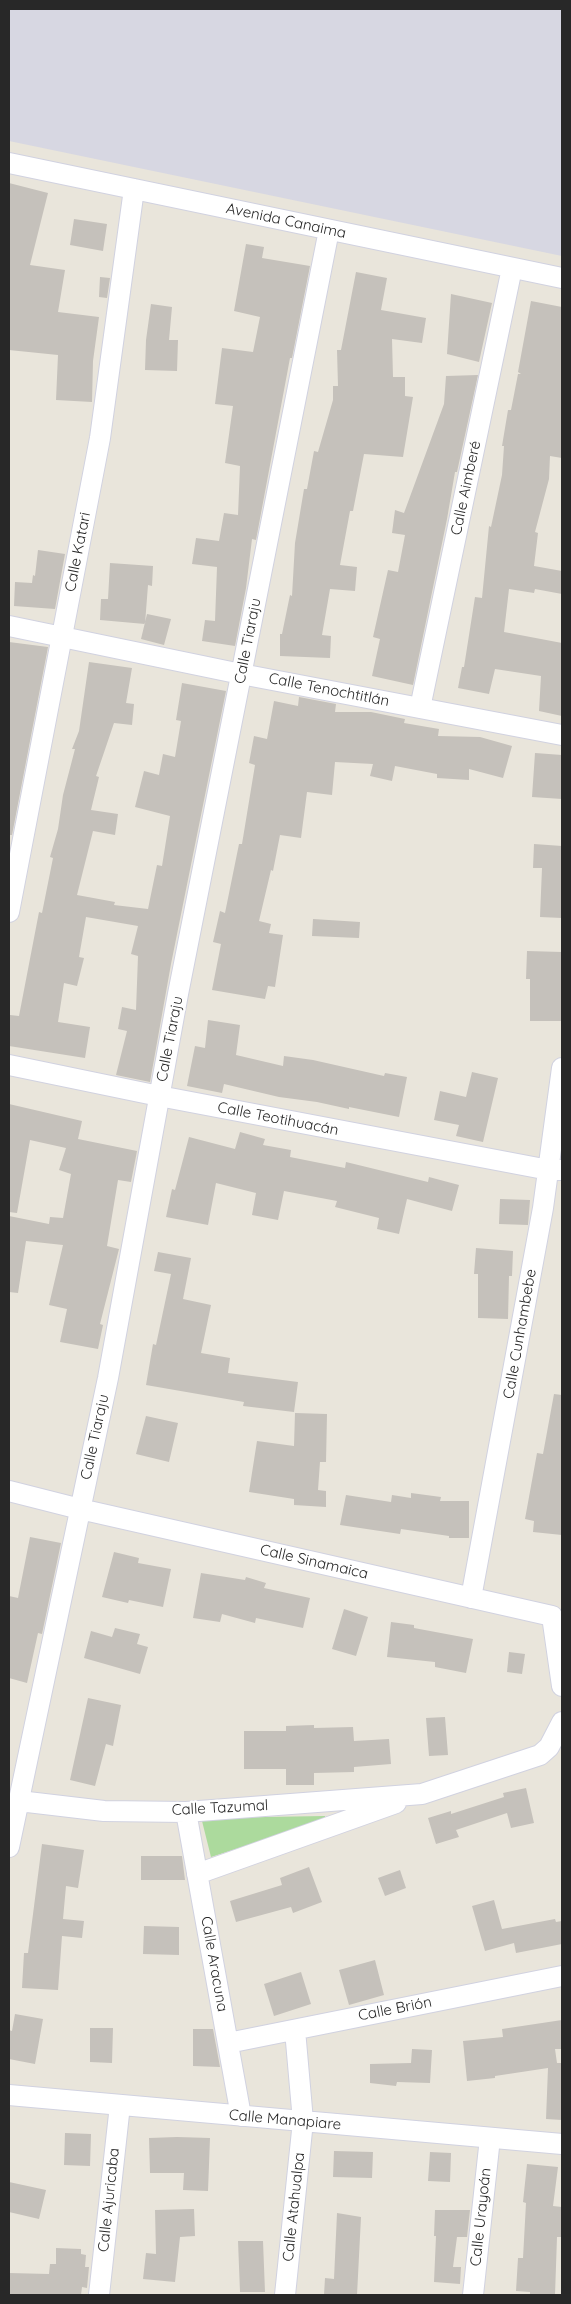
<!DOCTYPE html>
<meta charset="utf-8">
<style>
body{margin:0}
#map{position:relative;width:571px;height:2304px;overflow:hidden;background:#e9e5db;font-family:Quicksand,sans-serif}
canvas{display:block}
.frame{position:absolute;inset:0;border:10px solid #282828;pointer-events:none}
</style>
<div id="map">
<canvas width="571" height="2304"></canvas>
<div class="frame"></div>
</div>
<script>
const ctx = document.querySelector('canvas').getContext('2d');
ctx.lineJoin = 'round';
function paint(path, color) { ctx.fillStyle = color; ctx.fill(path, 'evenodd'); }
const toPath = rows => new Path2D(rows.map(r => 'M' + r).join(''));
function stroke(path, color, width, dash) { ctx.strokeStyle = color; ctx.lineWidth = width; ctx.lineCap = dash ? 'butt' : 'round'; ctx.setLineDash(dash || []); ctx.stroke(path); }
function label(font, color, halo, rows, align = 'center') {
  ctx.font = font + ' Quicksand,sans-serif'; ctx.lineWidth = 4.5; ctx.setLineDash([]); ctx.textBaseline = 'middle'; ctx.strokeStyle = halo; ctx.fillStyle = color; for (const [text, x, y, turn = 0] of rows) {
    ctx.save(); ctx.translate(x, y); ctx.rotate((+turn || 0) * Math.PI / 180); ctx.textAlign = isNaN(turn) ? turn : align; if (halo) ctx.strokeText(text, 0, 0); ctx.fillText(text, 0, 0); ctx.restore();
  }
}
paint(toPath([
 [9,9,562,9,562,256,9,141]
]), '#d7d7e2');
paint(toPath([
 [325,1816,325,1820,211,1857,202,1821,204,1818]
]), '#acda9d');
paint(toPath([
 [9,183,48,193,30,265,65,270,58,312,99,317,93,361,92,402,56,400,58,355,9,350],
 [74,219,107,224,103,251,70,245],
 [246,244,264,247,262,258,310,266,292,358,290,358,256,540,252,539,246,588,235,646,202,641,205,620,215,621,217,567,192,564,196,538,219,541,224,513,238,515,240,466,225,463,233,406,215,404,222,348,253,352,260,317,234,311],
 [356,272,387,278,381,310,426,318,422,343,392,339,393,377,405,377,405,396,413,397,403,457,364,454,353,511,350,511,340,565,357,567,355,591,330,589,322,635,331,636,330,658,280,656,280,634,282,634,290,595,292,596,295,543,304,489,307,489,314,451,318,452,333,400,333,386,338,386,337,350,341,350],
 [100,277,110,278,107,298,99,297],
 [451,294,492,303,479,362,447,354],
 [531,301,562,307,562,458,550,456,549,479,535,532,538,533,534,566,562,571,562,594,535,589,534,593,509,589,504,632,562,643,562,716,539,711,541,676,495,669,489,694,458,688,462,667,464,667,475,597,482,598,489,526,491,527,502,475,504,446,502,446,508,410,511,410,518,374,521,374,518,372],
 [151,304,172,307,169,340,178,340,177,371,145,370,146,340],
 [478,375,457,472,455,472,447,519,413,685,372,676,380,639,373,637,388,570,398,572,405,535,392,533,395,510,404,513,444,404,446,376],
 [38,550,65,554,55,609,14,606,15,582,32,583,33,575,35,576],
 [110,563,153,566,152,586,148,585,145,624,100,620,101,599,108,599],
 [147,614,171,619,164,645,141,639],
 [9,642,48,647,12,835,9,835],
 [89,662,132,668,126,703,134,704,132,725,114,723,96,776,99,777,91,810,118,814,115,835,93,831,77,895,115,902,114,905,148,909,157,865,162,866,170,816,135,807,144,771,159,775,163,754,175,757,181,721,176,720,182,683,226,691,171,964,150,1082,116,1075,127,1031,118,1029,122,1007,136,1010,138,956,131,954,138,926,86,917,79,957,84,958,77,986,64,983,58,1022,90,1027,85,1058,9,1046,10,1015,19,1016,39,912,42,913,53,858,50,857,58,829,63,795,75,749,72,749,79,731],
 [299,697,336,704,335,712,371,712,405,719,404,723,439,729,438,736,480,737,512,746,503,778,469,769,469,780,437,778,437,774,395,766,392,781,370,776,373,764,335,762,332,795,307,792,301,838,280,835,273,871,271,870,259,921,271,924,269,933,283,935,275,987,268,986,265,999,212,990,221,944,213,942,220,911,225,913,239,844,242,844,255,765,249,763,254,736,267,739,274,701,298,706],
 [535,753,562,755,562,799,532,797],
 [534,844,562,846,562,918,540,917,542,868,533,868],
 [313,919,360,922,359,938,312,936],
 [527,951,562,952,562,1021,530,1021,530,979,526,979],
 [208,1020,240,1025,236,1055,283,1066,284,1056,313,1060,384,1076,385,1073,407,1077,399,1117,349,1107,349,1109,317,1102,279,1097,224,1084,222,1093,187,1086,195,1046,205,1048],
 [472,1072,498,1078,483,1142,456,1136,459,1125,434,1120,440,1091,466,1097],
 [9,1104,82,1121,78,1139,137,1151,131,1182,118,1180,107,1246,119,1249,100,1324,103,1325,98,1349,60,1342,67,1309,49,1305,63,1245,26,1241,18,1293,9,1292,9,1216,49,1224,50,1217,63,1218,71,1174,59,1170,66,1148,30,1140,17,1213,9,1212],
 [240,1132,265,1139,263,1145,291,1150,290,1157,345,1168,346,1162,428,1182,429,1177,459,1185,452,1211,407,1199,399,1234,377,1229,379,1218,335,1207,337,1201,284,1191,278,1220,252,1215,256,1193,216,1183,208,1225,166,1217,172,1189,175,1190,189,1137,235,1149],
 [500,1199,530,1200,528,1225,499,1224],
 [476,1248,513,1251,512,1276,509,1276,508,1319,478,1318,478,1274,474,1274],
 [158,1252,191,1258,183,1299,211,1305,201,1353,230,1358,228,1373,298,1382,294,1412,243,1406,244,1402,146,1385,153,1344,156,1345,171,1274,154,1271],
 [554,1394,562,1395,562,1535,533,1532,534,1521,525,1519,537,1453,543,1454],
 [295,1413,327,1414,326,1462,320,1462,318,1490,326,1491,326,1507,294,1505,294,1499,249,1492,257,1441,294,1446],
 [146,1416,178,1423,169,1462,136,1454],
 [411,1493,441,1497,440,1501,469,1501,469,1538,449,1538,449,1536,401,1529,400,1534,340,1525,346,1495,391,1502,392,1495,411,1498],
 [30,1537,61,1543,42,1634,38,1633,27,1683,9,1678,9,1596,18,1598],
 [114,1552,139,1558,138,1563,171,1569,163,1607,129,1600,128,1603,102,1597],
 [201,1573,245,1580,246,1577,266,1583,264,1588,310,1598,303,1628,256,1618,255,1623,222,1614,220,1622,193,1618],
 [344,1609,368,1617,356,1656,332,1649],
 [391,1622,414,1625,414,1628,473,1639,466,1673,435,1667,435,1662,387,1657],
 [115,1628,140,1634,137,1644,148,1647,140,1674,84,1658,91,1631,112,1637],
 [509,1652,525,1654,522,1674,507,1672],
 [88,1698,121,1705,113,1746,106,1744,95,1786,70,1780],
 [445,1717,448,1755,429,1756,426,1718],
 [314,1725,314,1728,353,1727,354,1741,389,1739,391,1764,354,1767,354,1772,314,1773,314,1785,286,1785,286,1769,244,1769,244,1731,286,1731,286,1726],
 [526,1788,534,1823,511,1828,507,1813,456,1830,459,1837,436,1844,428,1818,451,1811,451,1814,504,1797,503,1793],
 [42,1844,84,1850,78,1888,66,1886,63,1919,84,1921,82,1938,62,1936,58,1990,22,1988,24,1953,28,1953],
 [141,1856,182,1856,185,1880,141,1880],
 [309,1867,322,1902,293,1913,291,1907,236,1922,230,1901,282,1885,280,1878],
 [400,1870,406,1888,385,1896,378,1878],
 [494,1900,502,1929,555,1919,556,1922,562,1921,562,1944,516,1953,514,1943,485,1951,472,1906],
 [144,1926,179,1927,179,1955,143,1954],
 [375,1960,384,1995,349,2005,339,1970],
 [301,1972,311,2004,274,2016,264,1984],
 [15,2014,43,2019,35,2064,9,2059,9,2030,12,2031],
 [562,2020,562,2049,555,2049,557,2063,562,2063,562,2120,546,2119,548,2068,495,2076,495,2078,467,2081,463,2041,503,2037,502,2029],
 [90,2028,113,2028,112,2063,90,2062],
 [193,2029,213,2029,220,2067,193,2066],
 [412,2049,432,2050,430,2083,397,2082,396,2086,370,2083,370,2064,411,2063],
 [65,2133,91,2134,90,2166,64,2165],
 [177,2137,210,2138,208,2191,183,2190,184,2173,150,2173,149,2138],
 [334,2151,373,2152,372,2178,333,2177],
 [430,2152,451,2153,450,2182,428,2181],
 [527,2164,558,2167,553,2206,562,2207,562,2237,557,2237,555,2295,530,2295,530,2292,516,2291,518,2258,523,2258,526,2203,523,2202],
 [9,2182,46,2190,39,2219,9,2212],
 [194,2209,195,2236,180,2237,175,2282,143,2279,146,2253,156,2254,155,2210],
 [435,2210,470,2210,467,2237,457,2237,453,2267,461,2267,460,2284,434,2282,436,2236,434,2236],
 [337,2213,361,2217,357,2295,324,2295,325,2278,334,2279],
 [238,2241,263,2241,265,2292,240,2292],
 [56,2248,81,2249,81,2254,86,2255,85,2267,89,2267,87,2288,82,2287,81,2295,10,2295,9,2273,49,2274,50,2264,56,2264]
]), '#c5c1bb');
const minor = toPath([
 [9,163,562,278],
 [9,626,241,674,562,735],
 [420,708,512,268],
 [9,912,100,438,134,189],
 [9,1065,159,1096,549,1170,562,1170],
 [9,1491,80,1509,552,1616,562,1686],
 [471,1598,543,1208,562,1068],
 [19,1801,104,1811,186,1812,422,1794,540,1755,549,1747,562,1722],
 [186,1812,241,2116],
 [9,1847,108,1378,178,994,329,230],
 [197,1874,396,1803],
 [228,2043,562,1976],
 [9,2095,562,2144],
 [99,2295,120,2105],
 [285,2295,303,2121,295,2030],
 [473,2295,490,2138]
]);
stroke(minor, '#d1d2e0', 22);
stroke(minor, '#fff', 20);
label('15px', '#282828', '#fff', [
 ["Avenida Canaima",286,221,12],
 ["Calle Aimberé",466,488,-78],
 ["Calle Katari",78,552,-79],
 ["Calle Tiaraju",248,641,-79],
 ["Calle Tenochtitlán",329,690,11],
 ["Calle Tiaraju",170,1039,-79],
 ["Calle Teotihuacán",278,1119,11],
 ["Calle Cunhambebe",520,1334,-80],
 ["Calle Tiaraju",95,1437,-78],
 ["Calle Sinamaica",314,1562,13],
 ["Calle Tazumal",220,1808,-3],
 ["Calle Aracuna",214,1964,80],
 ["Calle Brión",395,2009,-11],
 ["Calle Manapiare",285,2120,5],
 ["Calle Ajuricaba",109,2200,-84],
 ["Calle Atahualpa",294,2207,-84],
 ["Calle Urayoán",481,2217,-84]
]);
</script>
